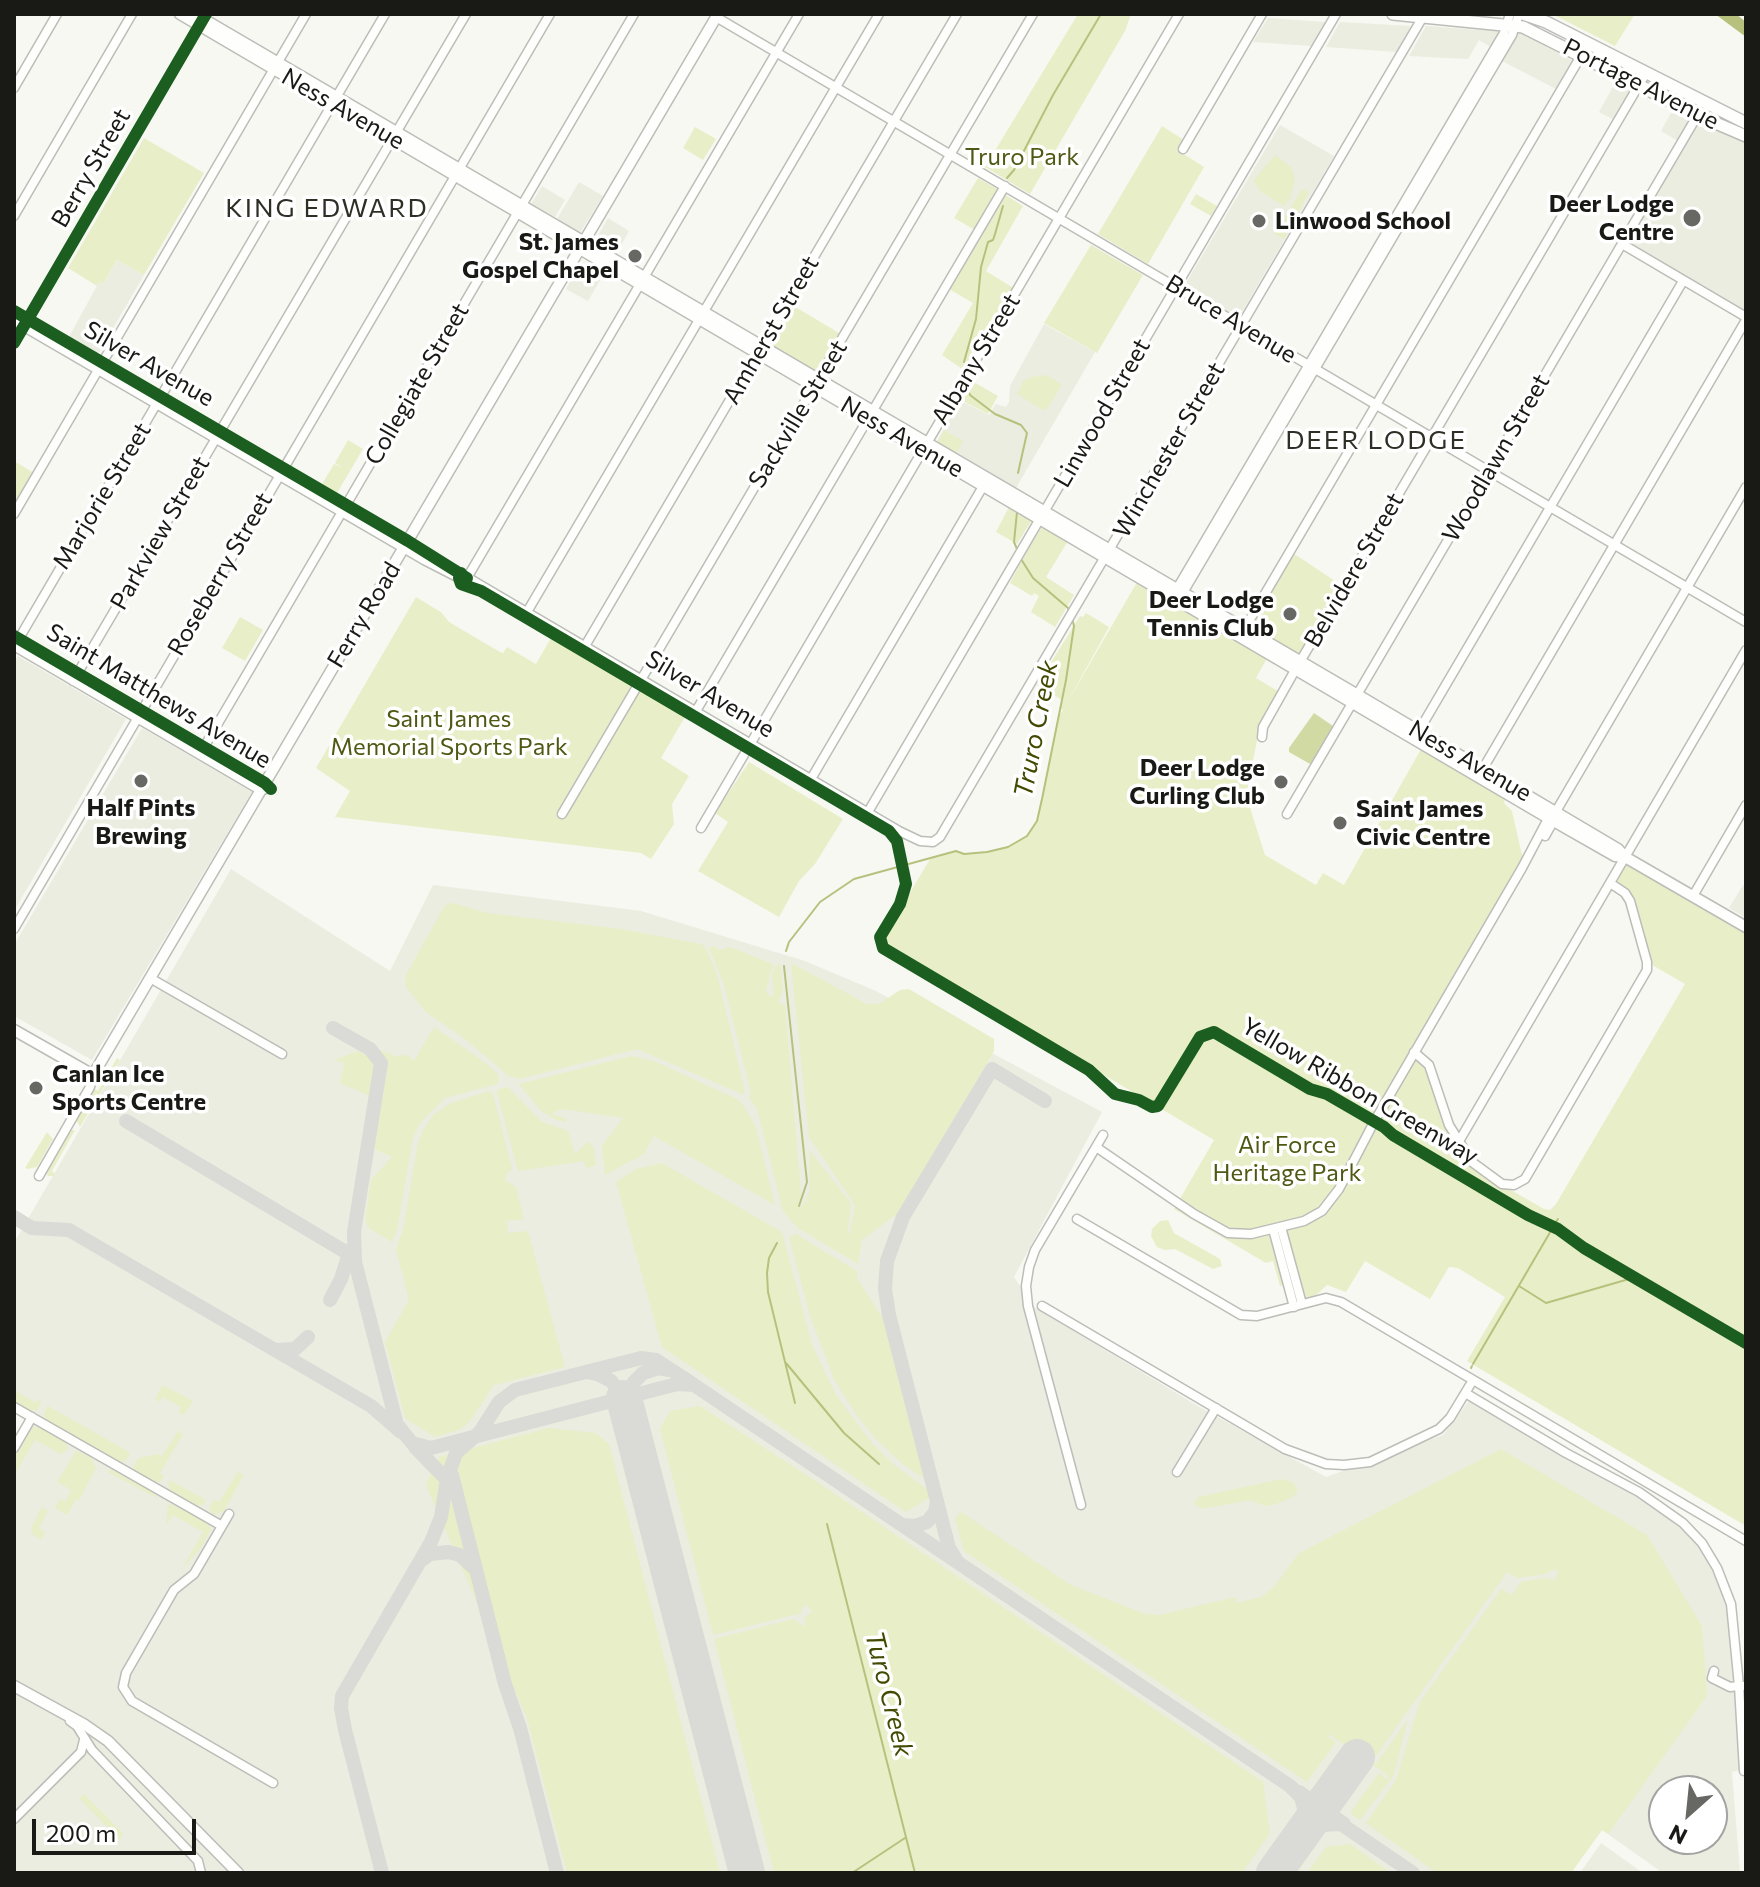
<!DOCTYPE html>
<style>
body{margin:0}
#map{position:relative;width:1760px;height:1887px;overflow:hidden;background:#f7f8f2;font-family:Commissioner,sans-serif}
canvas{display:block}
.frame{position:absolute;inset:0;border:16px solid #191a16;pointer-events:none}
.north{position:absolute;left:1648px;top:1775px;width:80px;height:80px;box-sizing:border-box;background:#fff;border:2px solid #a3a3a2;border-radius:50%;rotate:207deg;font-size:22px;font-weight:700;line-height:32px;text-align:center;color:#191a16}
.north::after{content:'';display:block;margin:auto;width:28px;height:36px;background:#676863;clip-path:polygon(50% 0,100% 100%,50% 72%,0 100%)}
.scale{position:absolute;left:32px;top:1819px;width:164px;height:36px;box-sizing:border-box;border:4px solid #191a16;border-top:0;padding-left:10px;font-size:24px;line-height:28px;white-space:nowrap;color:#191a16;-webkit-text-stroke:6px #fff;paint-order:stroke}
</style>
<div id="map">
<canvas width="1760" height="1887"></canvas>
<div class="frame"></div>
<div class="north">N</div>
<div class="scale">200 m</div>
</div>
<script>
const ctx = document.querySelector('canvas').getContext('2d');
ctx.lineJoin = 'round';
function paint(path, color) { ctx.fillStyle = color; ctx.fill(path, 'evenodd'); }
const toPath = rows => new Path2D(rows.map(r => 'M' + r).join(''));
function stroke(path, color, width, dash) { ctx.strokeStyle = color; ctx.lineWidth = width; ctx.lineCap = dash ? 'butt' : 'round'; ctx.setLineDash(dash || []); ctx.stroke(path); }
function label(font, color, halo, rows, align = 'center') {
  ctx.font = font + ' Commissioner,sans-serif'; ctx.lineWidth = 7; ctx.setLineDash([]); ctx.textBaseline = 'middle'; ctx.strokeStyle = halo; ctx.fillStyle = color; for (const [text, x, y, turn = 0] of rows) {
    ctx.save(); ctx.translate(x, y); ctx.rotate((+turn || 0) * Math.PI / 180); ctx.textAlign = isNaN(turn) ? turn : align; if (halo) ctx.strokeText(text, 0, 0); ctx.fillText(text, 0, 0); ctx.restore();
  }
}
paint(toPath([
 [1268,18,1326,22,1312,46,1253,42],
 [1340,22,1411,26,1397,52,1326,47],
 [1426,26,1522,33,1573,61,1556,89,1504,62,1496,61,1501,53,1479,40,1468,59,1409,56],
 [1615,83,1635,93,1618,122,1599,112],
 [1672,111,1689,120,1678,141,1661,131],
 [1698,115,1746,136,1746,317,1622,244],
 [1280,125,1334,156,1239,317,1184,286],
 [579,182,603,196,580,233,557,219],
 [542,186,565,200,555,217,531,204],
 [608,218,629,231,616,254,595,241],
 [117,260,144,275,98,354,69,337,99,282,103,284],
 [591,261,606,270,588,301,566,289,580,264],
 [1044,324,1095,352,1016,488,937,441,961,401,989,415,996,404,1006,407,1009,402,1010,386],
 [18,656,126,719,14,911,14,663],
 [142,728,252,792,92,1060,14,1016,14,945],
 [231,869,390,971,433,885,641,911,805,961,876,991,1102,1112,1014,1277,1034,1307,1196,1405,1326,1477,1443,1435,1471,1398,1678,1520,1696,1540,1712,1564,1727,1603,1742,1769,1732,1772,1740,1873,1663,1873,1602,1830,1571,1873,14,1873,14,1456,36,1415,14,1402,14,1243],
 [1664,1791,1712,1791,1712,1839,1664,1839],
 [1743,885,1746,887,1746,918,1729,908],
 [1601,1843,1643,1873,1580,1873]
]), '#eaede0');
paint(toPath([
 [1078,14,1131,14,1125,31,1030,194,985,167],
 [1552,14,1635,14,1615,46],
 [1162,126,1184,140,1179,151,1204,167,1148,264,1098,234],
 [695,127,716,139,703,160,683,148],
 [144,138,204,173,144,275,117,260,103,284,99,282,97,286,68,268],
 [1275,155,1291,167,1295,178,1290,199,1284,206,1261,192,1253,181],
 [978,178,999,190,975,230,954,218],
 [1302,189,1309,192,1284,239,1274,234],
 [1004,194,1023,206,986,271,1015,289,965,371,942,355,973,303,949,289],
 [1196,194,1217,206,1211,216,1190,204],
 [1091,245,1143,275,1097,353,1044,323],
 [792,305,839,333,816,371,770,344],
 [1047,375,1062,385,1047,409,1043,410,1017,394,1023,381,1032,377],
 [972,381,998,396,988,414,961,400],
 [944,430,963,441,956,454,937,443],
 [348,440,363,449,337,493,322,484,334,464,342,467,335,463],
 [14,461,34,473,14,507],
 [1009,507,1032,520,1017,544,996,532],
 [1043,526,1068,541,1046,577,1074,595,1055,627,1031,612,1039,596,1034,593,1032,596,1010,583,1031,543],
 [1290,551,1344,587,1300,661,1245,629],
 [1140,577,1270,653,1256,678,1283,694,1258,736,1246,795,1265,855,1316,885,1323,873,1344,885,1424,744,1506,793,1504,803,1512,811,1524,864,1414,1052,1424,1058,1458,1143,1497,1182,1544,1209,1550,1210,1556,1204,1685,984,1647,962,1630,901,1610,883,1625,857,1746,927,1746,1526,1467,1361,1505,1297,1458,1268,1449,1267,1430,1299,1365,1261,1346,1292,1327,1285,1314,1297,1306,1299,1301,1281,1280,1286,1273,1261,1266,1263,1174,1209,1214,1140,880,943,930,859,956,851,964,854,987,852,1008,847,1027,836,1037,822,1058,717,1063,710,1059,708,1062,700,1037,685,1080,616,1083,617,1086,613,1109,627,1067,703],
 [416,597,441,612,449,622,500,652,503,653,507,647,536,664,551,638,685,717,661,758,689,776,672,804,674,824,651,859,641,853,335,817,350,791,316,768],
 [240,617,263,630,245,661,222,648],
 [749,762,843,819,815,864,799,881,779,917,698,871,728,822,715,813],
 [453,903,488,913,621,929,701,944,705,947,717,974,745,1092,742,1094,637,1049,519,1079,509,1076,465,1039,426,1012,406,987,405,977,442,910,447,904],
 [709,947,716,947,719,950,730,947,773,964,766,991,770,997,774,994,772,977,775,967,780,963,783,990,779,1000,780,1005,785,1004,801,1194,798,1205,800,1207,804,1204,810,1190,809,1150,851,1203,848,1234,850,1233,855,1205,809,1137,791,963,867,1004,879,1004,900,990,909,989,994,1039,994,1051,898,1213,862,1240,858,1264,798,1228,783,1211,757,1109,750,1099,750,1089,724,985],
 [434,1027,487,1064,498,1074,499,1080,497,1084,445,1098,420,1123,413,1138,397,1230,392,1242,370,1229,365,1221,371,1180,392,1157,374,1149,387,1070,385,1060,379,1050,396,1056,408,1055,414,1061],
 [359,1051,368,1057,373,1064,370,1096,340,1083,344,1063,333,1060],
 [631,1056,654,1061,737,1099,743,1105,756,1127,775,1205,654,1136,644,1154,605,1175,602,1146,623,1118,562,1109,551,1114,565,1118,566,1122,557,1120,541,1111,519,1084],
 [117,1058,120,1060,80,1127,75,1118,92,1088,98,1091],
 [508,1087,542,1122,568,1131,575,1154,589,1141,594,1149,596,1165,586,1168,584,1161,518,1171,497,1093,499,1089],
 [489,1091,493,1094,512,1168,506,1175,505,1180,516,1187,524,1219,507,1221,508,1233,528,1231,565,1367,494,1385,470,1421,461,1429,435,1437,405,1418,385,1342,409,1300,396,1249,403,1230,418,1142,423,1130,434,1114,449,1104],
 [69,1130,75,1130,52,1171,55,1174,54,1176,48,1176,45,1171],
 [47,1132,53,1139,37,1167,28,1169,25,1168],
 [662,1163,782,1232,812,1345,836,1395,872,1443,893,1464,928,1490,930,1497,906,1512,662,1347,616,1182,636,1169],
 [1168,1220,1174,1233,1220,1259,1222,1266,1213,1269,1175,1249,1165,1250,1157,1247,1151,1236,1152,1229,1160,1221],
 [796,1234,857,1271,857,1278,883,1319,925,1479,904,1465,876,1439,857,1416,834,1379,810,1316,789,1237],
 [163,1385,193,1401,184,1415,179,1413,181,1407,163,1397,160,1402,155,1399],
 [14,1390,36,1403,38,1400,41,1401,38,1410,31,1411,14,1402],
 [48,1406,124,1449,130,1454,125,1461,120,1463,46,1421,44,1413],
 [700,1406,817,1482,1263,1782,1270,1833,1242,1873,774,1873,714,1639,793,1619,805,1627,805,1618,812,1611,805,1603,805,1606,801,1610,802,1613,713,1635,660,1429,670,1411],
 [33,1427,40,1427,66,1442,68,1449,61,1454,35,1440,14,1476,14,1457],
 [549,1428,595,1433,609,1444,720,1873,567,1873,527,1718,426,1485,439,1457],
 [176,1430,183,1434,160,1473,164,1476,161,1481,154,1483,135,1472,133,1466,139,1458,158,1454,162,1456,177,1433],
 [1501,1449,1647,1535,1702,1626,1707,1696,1608,1834,1602,1830,1571,1873,1437,1873,1366,1823,1396,1780,1420,1702,1501,1589,1512,1595,1521,1582,1545,1578,1555,1580,1558,1572,1555,1569,1545,1574,1518,1578,1507,1572,1372,1761,1376,1764,1408,1719,1394,1775,1360,1820,1351,1814,1352,1810,1379,1773,1387,1779,1389,1777,1361,1755,1328,1734,1327,1736,1336,1742,1307,1782,964,1551,955,1518,961,1512,1069,1584,1145,1614,1159,1615,1235,1597,1237,1603,1261,1597,1274,1587,1299,1553],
 [76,1451,91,1457,96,1468,79,1500,76,1499,67,1515,55,1508,60,1499,65,1502,71,1490,57,1482],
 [111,1469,151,1490,157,1498,108,1472],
 [238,1472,244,1475,224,1511,213,1515,209,1508,214,1500,219,1502],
 [1281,1479,1293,1482,1298,1491,1293,1497,1276,1504,1265,1506,1250,1500,1201,1509,1194,1503,1198,1497],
 [170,1480,206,1500,204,1504,197,1506,170,1491,168,1485],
 [171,1504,207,1522,211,1529,201,1548,182,1569,203,1532,173,1515,166,1525,168,1506],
 [42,1507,48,1511,39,1528,45,1533,41,1540,32,1534,31,1528],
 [84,1794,123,1833,120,1840,79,1798],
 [1350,1844,1391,1873,1307,1873,1326,1847]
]), '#e8efc8');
paint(toPath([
 [1314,713,1333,726,1331,734,1314,762,1310,764,1289,752,1289,748]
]), '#d2daa4');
paint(toPath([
 [1715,14,1736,14,1746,22,1746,37]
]), '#b7c17d');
stroke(toPath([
 [1007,178,1014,170,1053,95,1101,14],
 [964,362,976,319,981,267,988,242,993,240,995,234,1003,206],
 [968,390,970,395,995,414,1021,425,1027,433,1018,473],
 [1017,512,1014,542,1017,549],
 [1021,559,1033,578,1068,608,1069,612],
 [786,951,789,942,820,902,854,879,956,851,964,854,987,852,1008,847,1027,836,1037,821,1042,799,1066,680,1074,626,1072,618],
 [784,966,807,1182,799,1206],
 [1555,1223,1558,1219],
 [777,1243,769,1258,767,1273,768,1292,795,1403],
 [1519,1286,1546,1303,1629,1279],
 [786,1363,844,1433,879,1464],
 [1473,1364,1552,1229],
 [1471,1368,1472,1366],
 [827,1524,915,1873],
 [852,1873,905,1838]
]), '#b7c17d', 2);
stroke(toPath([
 [333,1028,370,1049,381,1063,354,1232,355,1262],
 [126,1121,349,1254,355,1262,398,1429],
 [14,1217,32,1228,69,1230,371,1406,401,1432],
 [330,1300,341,1279,350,1250],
 [277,1350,295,1349,308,1337],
 [588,1372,600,1375,611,1381,619,1391,625,1407],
 [396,1423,412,1443,431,1448,677,1384,694,1385,1290,1786,1301,1797,1305,1812,1304,1827,1296,1842],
 [415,1447,451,1484],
 [452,1475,505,1684,520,1728,557,1873],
 [647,1481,628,1407,628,1396,634,1382,643,1373,658,1368,670,1370],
 [903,1525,915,1526,927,1522,935,1512,937,1502],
 [422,1560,430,1554,448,1552,460,1555,473,1567],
 [957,1561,949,1548,889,1315,885,1289,887,1261,903,1217,992,1069,1045,1101],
 [1299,1792,1344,1824],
 [1301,1838,1320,1825,1341,1824,1413,1873],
 [382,1873,345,1730,341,1708,342,1696,431,1542,441,1517,447,1479,456,1453,480,1432,499,1402,515,1390,641,1358,656,1360,693,1384]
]), '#dadad6', 14);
stroke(toPath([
 [624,1398,747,1873],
 [1274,1873,1357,1757]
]), '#dadad6', 36);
const minor = toPath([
 [716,17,1746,622],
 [14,88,57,14],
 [1183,149,1262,14],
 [14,216,132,14],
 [1622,244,1746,317],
 [14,311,899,831,920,841,933,842,940,837,1424,15],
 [14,321,424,560,459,578,466,578],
 [14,343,206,14],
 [14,514,306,14],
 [467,578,799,14],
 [1175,592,1504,33,1510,14],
 [1181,596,1512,35,1519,14],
 [527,612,879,14],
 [1242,633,1588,44],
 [15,636,265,783,271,789],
 [14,646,260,790,266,789],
 [585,646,957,14],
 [14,647,385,14],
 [73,681,466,14],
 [696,711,1005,186],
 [1417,734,1683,281],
 [1262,737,1263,727,1294,672,1646,73],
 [200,754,634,14],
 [1481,772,1746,320],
 [811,779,985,483],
 [868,812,1336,14],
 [562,814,1033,14],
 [1287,814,1700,111],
 [701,828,1179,14],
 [1545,836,1558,813,1558,808,1746,487],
 [1693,896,1746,805],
 [14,929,550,14],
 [150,978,282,1054],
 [1414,1052,1429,1065,1449,1125,1472,1162,1502,1184,1514,1185,1525,1179,1647,970,1647,962,1630,901,1625,893,1610,883],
 [1458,1143,1746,650],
 [1096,1147,1194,1214,1228,1233,1251,1234,1304,1221,1322,1211,1339,1189,1374,1122,1522,868,1551,813],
 [39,1176,90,1087,93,1075],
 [1077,1219,1241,1315,1257,1316,1326,1298,1341,1302,1746,1541],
 [1281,1227,1302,1304],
 [1273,1229,1294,1307],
 [1042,1306,1285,1449,1326,1464,1344,1465,1370,1462,1439,1429,1450,1418,1473,1380],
 [1467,1394,1566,1453,1639,1492,1683,1523,1702,1543,1717,1568,1731,1604,1739,1686,1746,1686],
 [14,1407,222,1526],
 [14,1448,32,1417],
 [1177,1472,1216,1408],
 [1081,1505,1028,1306,1026,1286,1029,1267,1035,1250,1103,1135],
 [229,1514,194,1574,174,1590,126,1673,123,1687,132,1701,273,1783],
 [1714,1671,1712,1678,1730,1687,1739,1686,1744,1771],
 [70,1721,77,1726,92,1750,198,1861,201,1873],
 [14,1819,81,1752,84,1740]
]);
const major = toPath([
 [180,14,1543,815,1615,856,1625,857],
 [195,14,1363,698,1618,849,1625,857,1746,927],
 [14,1030,93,1075,718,14],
 [14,1686,85,1725,108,1741,238,1873]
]);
const highway = toPath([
 [1393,14,1523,27,1704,118,1746,136],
 [1523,14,1546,22,1746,123]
]);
stroke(minor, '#bcbdb8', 11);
stroke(major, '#bcbdb8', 13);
stroke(highway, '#bcbdb8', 14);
stroke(minor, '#fefefd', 8);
stroke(major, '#fefefd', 10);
stroke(highway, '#fefefd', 11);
stroke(toPath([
 [14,311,408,541,467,578],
 [14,343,206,14],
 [461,573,459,578,461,584,481,591,889,831,897,841,906,884,900,904,880,937,883,948,1089,1070,1115,1094,1139,1100,1152,1107,1158,1106,1200,1037,1214,1032,1310,1089,1327,1094,1384,1127,1393,1135,1528,1215,1558,1229,1584,1248,1746,1343],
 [14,636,265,783,271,789]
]), '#1b5e20', 12);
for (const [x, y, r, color] of [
 [1692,218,10,"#676863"],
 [1259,221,8,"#676863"],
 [635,256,8,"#676863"],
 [1290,614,8,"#676863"],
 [141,781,8,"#676863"],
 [1281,782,8,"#676863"],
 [1340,823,8,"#676863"],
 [36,1088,8,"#676863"]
]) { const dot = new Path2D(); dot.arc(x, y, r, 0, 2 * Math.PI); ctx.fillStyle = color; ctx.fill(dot); stroke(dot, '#fff', 3); }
label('24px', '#191a16', '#fff', [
 ["Portage Avenue",1641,84,27],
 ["Ness Avenue",343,109,30],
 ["Berry Street",91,168,-60],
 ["Bruce Avenue",1231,319,31],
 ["Amherst Street",771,330,-60],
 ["Albany Street",976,359,-59],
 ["Silver Avenue",149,364,30],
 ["Collegiate Street",417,384,-60],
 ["Linwood Street",1102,413,-60],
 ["Sackville Street",798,414,-59],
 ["Ness Avenue",902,437,30],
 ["Winchester Street",1169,450,-60],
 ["Woodlawn Street",1496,458,-60],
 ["Marjorie Street",102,496,-59],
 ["Parkview Street",160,533,-60],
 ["Belvidere Street",1354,570,-60],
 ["Roseberry Street",220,574,-60],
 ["Ferry Road",364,615,-59],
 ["Silver Avenue",710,694,31],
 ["Saint Matthews Avenue",159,696,31],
 ["Ness Avenue",1470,761,30],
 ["Yellow Ribbon Greenway",1360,1091,30]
]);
label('24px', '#505914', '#fff', [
 ["Truro Park",1022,157],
 ["Saint James",449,719],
 ["Memorial Sports Park",449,747],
 ["Air Force",1287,1145],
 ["Heritage Park",1287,1173]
]);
label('bold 24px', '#191a16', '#fff', [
 ["Deer Lodge",1674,204],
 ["Centre",1674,232],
 ["Linwood School",1275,221,"left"],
 ["St. James",619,242],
 ["Gospel Chapel",619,270],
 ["Deer Lodge",1274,600],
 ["Tennis Club",1274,628],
 ["Deer Lodge",1265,768],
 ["Curling Club",1265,796],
 ["Half Pints",141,808,"center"],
 ["Brewing",141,836,"center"],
 ["Saint James",1356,809,"left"],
 ["Civic Centre",1356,837,"left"],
 ["Canlan Ice",52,1074,"left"],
 ["Sports Centre",52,1102,"left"]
], 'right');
ctx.letterSpacing = '2px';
label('26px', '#2e3026', '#fff', [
 ["KING EDWARD",327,208],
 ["DEER LODGE",1376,440]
]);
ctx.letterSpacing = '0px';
label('italic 26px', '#434a00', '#fff', [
 ["Truro Creek",1036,729,-79],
 ["Turo Creek",889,1694,76]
]);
</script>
